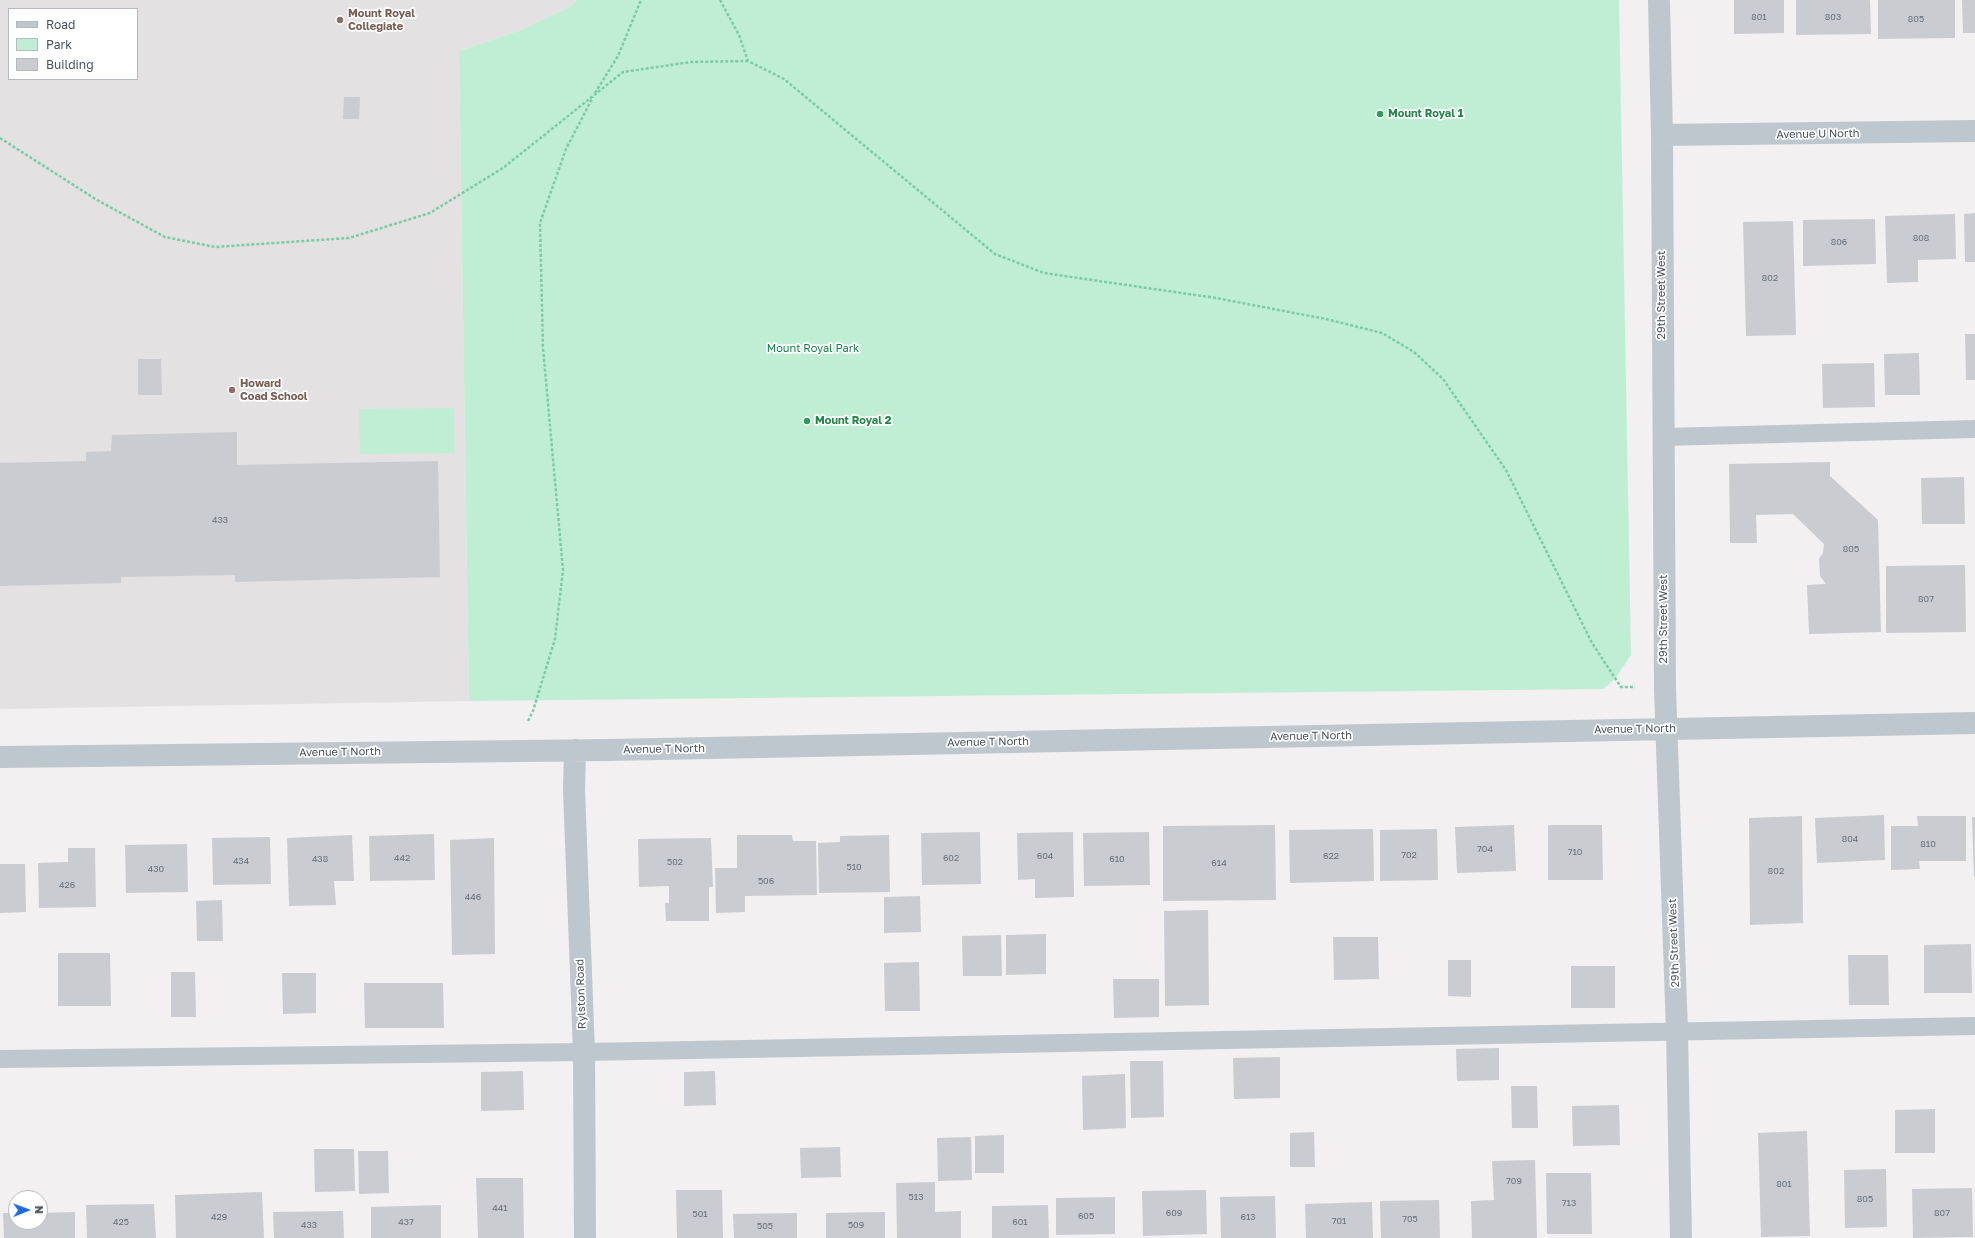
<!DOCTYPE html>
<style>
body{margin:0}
#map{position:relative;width:1975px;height:1238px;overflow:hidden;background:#f2f0f0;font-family:"Golos Text",sans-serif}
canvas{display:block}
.legend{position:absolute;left:8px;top:8px;width:130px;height:72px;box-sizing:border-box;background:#fff;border:1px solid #b6babe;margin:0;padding:5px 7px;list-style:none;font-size:12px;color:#48525d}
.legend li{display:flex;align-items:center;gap:8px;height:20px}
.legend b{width:20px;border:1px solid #b6babe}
.north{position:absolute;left:8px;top:1190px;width:40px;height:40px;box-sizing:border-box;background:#fff;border:1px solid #b6babe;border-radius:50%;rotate:89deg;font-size:11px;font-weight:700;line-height:16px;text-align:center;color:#48525d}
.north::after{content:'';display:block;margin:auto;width:14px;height:18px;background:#1e69de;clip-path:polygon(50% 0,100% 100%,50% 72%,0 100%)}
</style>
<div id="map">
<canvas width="1975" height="1238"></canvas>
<ul class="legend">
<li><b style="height:5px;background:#bec7ce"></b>Road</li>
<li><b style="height:11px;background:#c0eed4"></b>Park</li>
<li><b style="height:11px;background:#caccd2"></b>Building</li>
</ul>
<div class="north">N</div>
</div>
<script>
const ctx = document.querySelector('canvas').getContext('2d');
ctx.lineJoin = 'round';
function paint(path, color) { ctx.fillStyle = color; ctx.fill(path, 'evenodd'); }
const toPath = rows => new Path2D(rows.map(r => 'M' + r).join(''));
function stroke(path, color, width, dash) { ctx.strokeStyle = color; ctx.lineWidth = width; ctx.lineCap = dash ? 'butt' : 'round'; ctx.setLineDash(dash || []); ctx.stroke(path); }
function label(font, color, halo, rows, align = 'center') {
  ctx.font = font + ' "Golos Text",sans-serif'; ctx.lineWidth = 3.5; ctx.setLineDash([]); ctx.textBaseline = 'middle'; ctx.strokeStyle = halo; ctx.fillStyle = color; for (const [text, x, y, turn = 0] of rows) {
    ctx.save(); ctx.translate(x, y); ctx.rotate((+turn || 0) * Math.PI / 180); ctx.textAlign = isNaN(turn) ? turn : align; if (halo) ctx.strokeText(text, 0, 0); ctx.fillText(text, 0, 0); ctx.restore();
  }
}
paint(toPath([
 [0,0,577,0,570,7,518,31,459,51,469,701,0,709],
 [9,9,137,9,137,79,9,79]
]), '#e3e1e2');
paint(toPath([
 [577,0,1619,0,1631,655,1615,679,1603,689,469,701,459,51,518,31,570,7],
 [454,408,455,453,360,454,359,409]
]), '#c0eed4');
paint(toPath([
 [1734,0,1784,0,1784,33,1734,34],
 [1796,0,1870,0,1871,34,1796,35],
 [1878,0,1955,0,1955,38,1878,39],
 [1962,0,1975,0,1975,33,1963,33],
 [344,97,360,97,359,119,343,119],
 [1975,213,1975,262,1965,262,1964,214],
 [1955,214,1956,259,1918,260,1918,282,1887,283,1885,216],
 [1875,219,1876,264,1803,266,1803,220],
 [1793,221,1796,335,1746,336,1743,222],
 [1965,334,1975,334,1975,380,1966,380],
 [1919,353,1920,395,1885,395,1884,354],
 [138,359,161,359,162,395,138,395],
 [1874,363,1875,407,1823,408,1822,364],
 [237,432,237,465,438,461,440,577,235,582,235,575,121,577,121,583,0,586,0,463,86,461,86,452,111,451,112,435],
 [1830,462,1830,476,1878,520,1881,632,1809,634,1807,585,1826,584,1820,576,1819,559,1823,553,1824,544,1793,514,1756,515,1757,543,1730,543,1729,464],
 [1964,477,1965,524,1922,524,1921,478],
 [1965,565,1966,632,1886,633,1886,566],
 [1884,815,1885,860,1817,863,1815,818],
 [1802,816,1803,923,1750,925,1749,818],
 [1917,816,1966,816,1966,861,1919,861,1920,869,1891,870,1891,826,1918,826],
 [1972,817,1975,817,1975,877,1974,877],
 [1275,825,1276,900,1163,901,1163,826],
 [1514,825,1516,871,1457,873,1455,827],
 [1548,825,1602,825,1603,880,1548,880],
 [1373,829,1374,881,1290,883,1289,830],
 [1437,829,1438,880,1380,881,1380,830],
 [980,832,981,884,922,885,921,833],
 [1073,832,1074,897,1035,898,1035,879,1018,880,1017,833],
 [1149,832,1150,885,1084,886,1083,833],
 [434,834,435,880,370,881,369,836],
 [352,835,354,881,334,881,336,905,289,906,287,838],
 [737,835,792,835,793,841,816,841,817,895,745,896,745,912,716,913,715,868,737,868],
 [889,835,890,892,819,893,818,843,840,842,840,836],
 [270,837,271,884,213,885,212,838],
 [494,838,495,954,452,955,450,840],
 [711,838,713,887,709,887,709,921,666,921,665,903,669,903,669,886,639,887,638,839],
 [187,844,188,892,126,893,125,845],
 [68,848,95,848,96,907,39,908,38,863,68,862],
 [0,864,25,864,26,912,0,913],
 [920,896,921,932,884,933,884,897],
 [222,900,223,941,197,941,196,901],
 [1208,910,1209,1005,1165,1006,1164,911],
 [1046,934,1046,974,1006,975,1006,935],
 [1001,935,1002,976,963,976,962,936],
 [1333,937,1378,937,1379,979,1334,980],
 [1971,944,1972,993,1924,993,1924,945],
 [58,953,110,953,111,1006,58,1006],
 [1848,955,1888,955,1889,1005,1849,1005],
 [1448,960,1471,960,1471,997,1448,996],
 [919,962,920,1011,885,1011,884,963],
 [1571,966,1615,966,1615,1008,1571,1008],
 [171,972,195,972,196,1017,171,1017],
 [282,973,316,973,316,1013,283,1014],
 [1113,979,1159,979,1159,1017,1114,1018],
 [364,983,443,983,444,1028,365,1028],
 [1499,1048,1499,1080,1457,1081,1456,1049],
 [1280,1057,1280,1098,1234,1099,1233,1058],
 [1130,1061,1163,1061,1164,1117,1131,1118],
 [523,1071,524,1110,481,1111,481,1072],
 [715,1071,716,1105,684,1106,684,1072],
 [1125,1074,1126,1128,1083,1130,1082,1076],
 [1511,1086,1537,1086,1538,1128,1512,1128],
 [1619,1105,1620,1145,1573,1146,1572,1106],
 [1935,1109,1935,1153,1895,1153,1895,1110],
 [1807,1131,1810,1236,1761,1237,1758,1133],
 [1314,1132,1315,1167,1290,1167,1290,1133],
 [1004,1135,1004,1173,975,1173,975,1136],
 [971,1137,972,1180,938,1181,937,1138],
 [840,1147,841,1177,801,1178,800,1148],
 [314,1149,354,1149,355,1191,315,1192],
 [358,1151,388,1151,389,1193,359,1194],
 [1535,1160,1537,1238,1472,1238,1471,1201,1494,1200,1492,1161],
 [1886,1169,1887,1227,1845,1228,1844,1170],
 [1546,1173,1591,1173,1592,1234,1547,1234],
 [476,1178,523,1178,524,1238,478,1238],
 [935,1182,935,1212,961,1211,961,1238,897,1238,896,1183],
 [1972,1188,1973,1237,1913,1238,1912,1189],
 [676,1190,722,1190,723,1238,677,1238],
 [1206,1190,1207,1234,1143,1236,1142,1191],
 [262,1192,264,1238,176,1238,175,1195],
 [1275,1196,1276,1238,1221,1238,1220,1197],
 [1115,1197,1115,1234,1056,1235,1056,1198],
 [1439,1200,1440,1238,1381,1238,1380,1201],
 [1372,1202,1373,1238,1306,1238,1305,1204],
 [154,1204,156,1238,87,1238,86,1205],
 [441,1205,441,1238,371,1238,371,1207],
 [1048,1205,1049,1238,992,1238,992,1206],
 [343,1211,344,1238,274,1238,273,1212],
 [75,1212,75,1238,4,1238,3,1213,16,1213,16,1222,40,1222,40,1213],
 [885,1212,885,1238,826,1238,826,1213],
 [797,1213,797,1238,734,1238,733,1214]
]), '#caccd2');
stroke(toPath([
 [720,0,739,35,748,61,784,79,995,254,1044,273,1216,298,1326,319,1382,333,1414,352,1443,379,1506,470,1592,643,1621,687,1635,687],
 [595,93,618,56,641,0],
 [0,138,97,200,165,237,215,247,349,238,430,213,503,168,623,72,691,62,748,61],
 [528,721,533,711,555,639,563,570,543,348,540,223,566,149,593,97]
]), '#79cca7', 2.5, [3, 2]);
stroke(toPath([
 [1663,437,1975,429],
 [0,1059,584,1052,1975,1026]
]), '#bec7ce', 18);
stroke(toPath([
 [1659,0,1662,135,1665,689,1677,1032,1681,1238],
 [1662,135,1975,131],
 [575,750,574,790,584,1052,585,1238],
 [0,757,608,750,1975,723]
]), '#bec7ce', 22);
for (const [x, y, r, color] of [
 [340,20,4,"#8d6e63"],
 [1380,114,4,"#2e9e5b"],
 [232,390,4,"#8d6e63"],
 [807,421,4,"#2e9e5b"]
]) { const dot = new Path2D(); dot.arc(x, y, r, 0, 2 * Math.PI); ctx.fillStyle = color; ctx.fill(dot); stroke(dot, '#fff', 1.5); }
label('9px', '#68707a', null, [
 ["801",1759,17],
 ["803",1833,17],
 ["805",1916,19],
 ["808",1921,238],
 ["806",1839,242],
 ["802",1770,278],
 ["433",220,520],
 ["805",1851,549],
 ["807",1926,599],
 ["804",1850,839],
 ["810",1928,844],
 ["704",1485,849],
 ["710",1575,852],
 ["702",1409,855],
 ["604",1045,856],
 ["622",1331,856],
 ["442",402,858],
 ["602",951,858],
 ["438",320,859],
 ["610",1117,859],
 ["434",241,861],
 ["502",675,862],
 ["614",1219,863],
 ["510",854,867],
 ["430",156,869],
 ["802",1776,871],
 ["506",766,881],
 ["426",67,885],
 ["446",473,897],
 ["709",1514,1181],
 ["801",1784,1184],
 ["513",916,1197],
 ["805",1865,1199],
 ["713",1569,1203],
 ["441",500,1208],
 ["609",1174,1213],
 ["807",1942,1213],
 ["501",700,1214],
 ["605",1086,1216],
 ["429",219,1217],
 ["613",1248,1217],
 ["705",1410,1219],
 ["701",1339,1221],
 ["425",121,1222],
 ["437",406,1222],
 ["601",1020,1222],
 ["433",309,1225],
 ["509",856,1225],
 ["505",765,1226]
]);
label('bold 11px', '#785e54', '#fff', [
 ["Mount Royal",348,14],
 ["Collegiate",348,27],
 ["Howard",240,384],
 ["Coad School",240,397]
], 'left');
label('bold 11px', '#27864d', '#fff', [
 ["Mount Royal 1",1388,114],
 ["Mount Royal 2",815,421]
], 'left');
label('11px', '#48525d', '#fff', [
 ["Avenue U North",1818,134,-1],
 ["29th Street West",1662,295,-90],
 ["29th Street West",1664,619,-90],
 ["Avenue T North",1635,729,-1],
 ["Avenue T North",1311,736,-1],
 ["Avenue T North",988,742,-1],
 ["Avenue T North",664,749,-1],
 ["Avenue T North",340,752,-1],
 ["29th Street West",1674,943,-92],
 ["Rylston Road",581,994,-92]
]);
label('11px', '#1a7e51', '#fff', [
 ["Mount Royal Park",813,349]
]);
</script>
